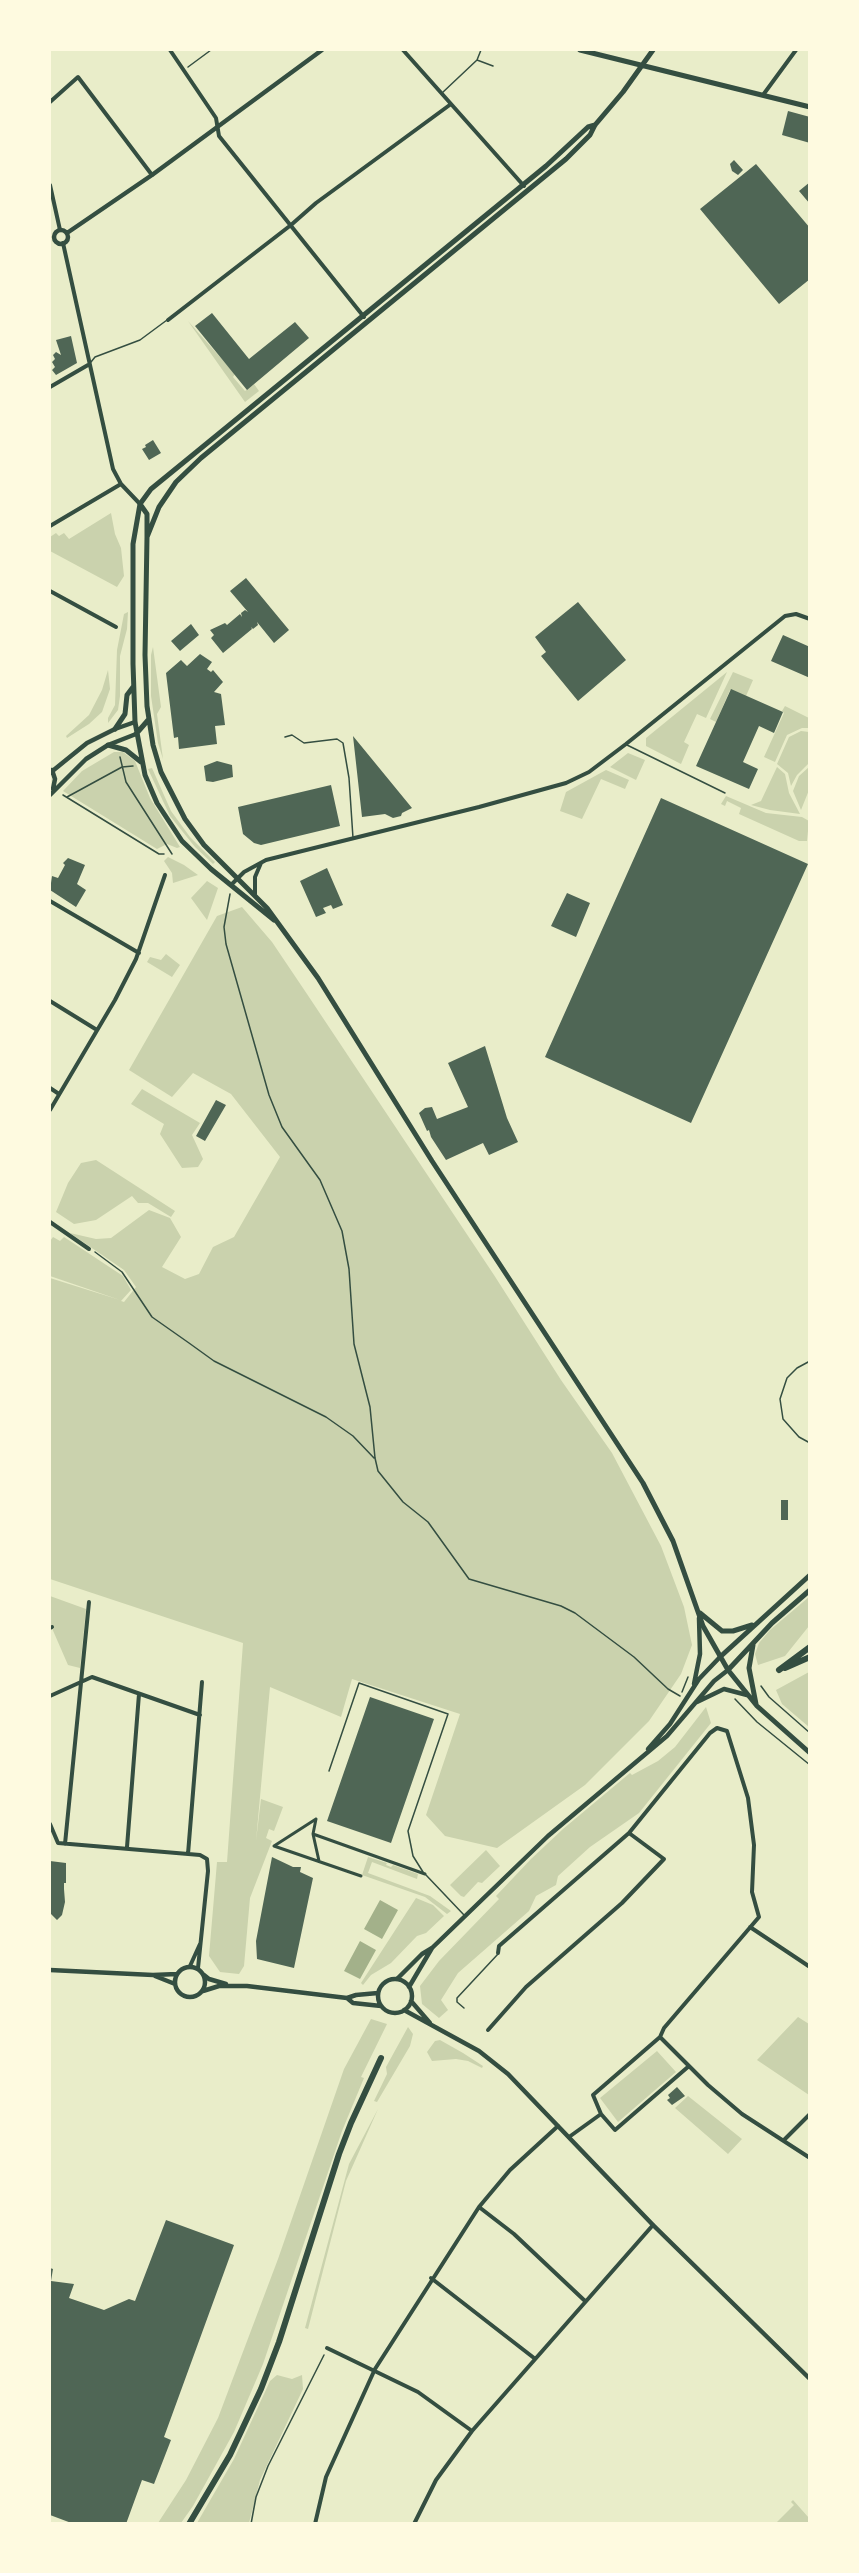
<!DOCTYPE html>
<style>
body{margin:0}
#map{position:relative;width:859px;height:2573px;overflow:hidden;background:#e9edc9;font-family:Arial,sans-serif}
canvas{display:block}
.frame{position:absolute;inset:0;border:51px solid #fefae0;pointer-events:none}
</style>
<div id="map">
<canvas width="859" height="2573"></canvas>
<div class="frame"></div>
</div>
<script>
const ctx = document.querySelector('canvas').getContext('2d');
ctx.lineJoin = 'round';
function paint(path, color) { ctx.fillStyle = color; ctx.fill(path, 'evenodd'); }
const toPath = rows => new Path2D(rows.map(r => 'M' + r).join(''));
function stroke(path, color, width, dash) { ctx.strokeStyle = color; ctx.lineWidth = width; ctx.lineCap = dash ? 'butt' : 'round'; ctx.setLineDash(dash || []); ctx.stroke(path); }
paint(toPath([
 [188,321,235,374,233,377,245,391,254,384,259,391,245,402],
 [111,513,115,534,121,548,124,576,117,587,50,551,50,537,56,533,59,536,64,533,69,539],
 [128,612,127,629,120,656,120,696,118,710,108,723,108,718,115,705,117,650,124,614],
 [153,647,161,707,157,714,163,759,158,743,151,696,151,655],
 [108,670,110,689,102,712,89,724,67,738,66,736,89,715,102,690],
 [727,672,706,718,697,714,684,742,689,745,681,764,646,746,646,738],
 [733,672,753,680,746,696,730,690,716,722,710,719],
 [785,706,809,718,809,728,802,728,787,735,775,762,764,757,784,713,782,711],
 [801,731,809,732,809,763,797,775,791,786,788,773,777,764,789,737],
 [114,752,123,752,135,761,150,798,180,847,177,848,167,844,157,849,63,791,82,771],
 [628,753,645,760,636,780,610,767],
 [777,767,785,774,789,793,800,814,770,810,751,805,761,801],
 [809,767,809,790,801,810,793,791,799,776],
 [152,768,171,811,190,837,215,862,213,864,195,847,170,816,148,769],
 [606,770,629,780,625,789,601,779,582,819,560,811,566,792],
 [726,796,766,813,802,817,809,821,807,841,799,841,739,814,741,808,727,801,725,806,721,804],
 [168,857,184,865,198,875,173,883,172,873,164,861],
 [207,881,218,888,207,920,191,898],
 [242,907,272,942,307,994,494,1275,561,1380,612,1453,661,1546,684,1607,692,1645,681,1674,649,1721,585,1785,497,1848,445,1836,426,1815,460,1714,352,1679,341,1717,270,1687,256,1841,261,1799,283,1807,274,1831,269,1829,266,1838,272,1841,250,1898,244,1966,239,1974,220,1972,209,1956,217,1862,227,1862,243,1643,50,1579,50,1278,120,1300,50,1276,50,1241,53,1237,60,1241,64,1237,123,1276,131,1290,121,1301,124,1302,136,1287,124,1270,70,1233,96,1239,111,1238,149,1210,170,1218,181,1237,162,1267,185,1279,199,1274,213,1247,234,1237,280,1157,231,1094,193,1073,172,1097,129,1070,217,916],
 [166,954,180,965,172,977,147,962,150,957,161,960],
 [142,1089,200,1123,192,1135,203,1159,198,1167,182,1168,160,1134,164,1124,131,1104],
 [96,1160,175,1211,171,1217,148,1203,138,1203,132,1196,96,1220,74,1224,56,1212,68,1183,81,1163],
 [50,1596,86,1609,80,1668,68,1665,51,1626,50,1626],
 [809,1597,809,1626,785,1656,758,1665,755,1654,759,1643,770,1630],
 [809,1672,809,1727,782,1704,776,1690],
 [706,1707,711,1723,639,1813,590,1847,558,1876,556,1885,536,1896,529,1911,458,1973,441,2000,448,2010,439,2018,422,2004,420,1986,439,1961,499,1899,496,1896,531,1859,563,1829,630,1773,632,1775,658,1761,675,1747],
 [486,1850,500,1866,482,1883,478,1882,464,1897,461,1896,450,1885],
 [368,1857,387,1863,386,1865,391,1867,393,1865,418,1874,417,1879,372,1862,368,1873,430,1896,451,1911,447,1914,425,1897,362,1875],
 [416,1898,433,1905,444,1916,426,1933,417,1936,391,1963,371,1975,363,1985,361,1983],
 [798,2017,809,2024,809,2095,757,2060],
 [371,2019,387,2024,361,2077,364,2078,342,2131,263,2364,234,2432,193,2506,181,2523,158,2523,186,2480,218,2418,278,2259,344,2069],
 [408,2027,413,2034,410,2046,377,2102,374,2101,387,2074,386,2067],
 [440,2040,463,2053,483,2066,482,2068,468,2061,456,2059,432,2061,427,2052,435,2041],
 [657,2051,676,2072,618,2122,600,2098],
 [688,2096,742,2139,728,2154,675,2108],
 [378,2109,346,2181,308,2329,305,2328,349,2164],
 [277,2375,292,2379,302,2375,303,2389,260,2480,249,2523,197,2523,234,2459,270,2381],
 [793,2500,809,2518,809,2523,776,2523,794,2505,791,2502]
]), '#cad2ad');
paint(toPath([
 [380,1900,398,1910,382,1939,364,1929],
 [360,1941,376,1950,360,1979,344,1971]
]), '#a3b18a');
paint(toPath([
 [788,111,810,117,810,143,782,135],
 [734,160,743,170,738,175,732,171,730,164],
 [756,164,810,228,810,279,779,304,700,209],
 [810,182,810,204,799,191],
 [212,313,249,359,295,322,309,338,247,390,195,326],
 [71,336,77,363,56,375,52,370,55,367,52,362,55,359,53,355,56,352,61,355,56,340],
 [153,440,161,453,149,460,142,449,146,447,145,445],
 [246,578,289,630,274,643,257,622,258,625,253,629,251,627,252,629,223,653,211,638,214,635,210,630,225,623,227,625,240,614,242,617,241,613,245,610,248,612,230,591],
 [578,602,626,660,578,701,541,656,546,652,535,637],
 [191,624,199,635,180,651,171,641],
 [783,635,810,647,810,678,771,661],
 [200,654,212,662,207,669,211,672,213,670,223,682,214,692,221,694,225,725,215,726,217,744,179,749,178,737,174,738,166,673,181,660,187,666],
 [731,689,783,712,774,733,759,726,743,762,758,769,749,789,696,766],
 [353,736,412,808,402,813,401,816,393,818,385,814,362,817],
 [217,761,232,765,233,777,213,782,206,781,204,766],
 [331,785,340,826,261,845,254,843,243,834,238,807],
 [661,798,808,864,691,1123,545,1057],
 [68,858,85,865,77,884,86,890,76,907,50,890,52,876,58,878,65,865,63,863],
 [327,868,343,905,333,909,331,905,323,908,326,913,316,917,300,881],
 [567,893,590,903,576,937,551,926],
 [485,1046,507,1118,518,1142,489,1155,483,1143,446,1160,431,1137,429,1130,427,1131,419,1113,425,1108,432,1107,437,1119,468,1107,448,1063],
 [216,1100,226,1105,205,1141,196,1136],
 [781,1500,788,1500,788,1520,781,1520],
 [370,1697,434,1719,391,1843,327,1821],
 [272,1857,293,1867,301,1867,300,1872,313,1878,294,1968,257,1959,256,1941],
 [50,1861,66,1863,66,1883,64,1883,64,1889,65,1902,62,1915,57,1920,51,1914,50,1916],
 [677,2087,685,2096,672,2105,667,2100,670,2098,668,2095],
 [166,2220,234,2245,164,2437,171,2440,154,2484,142,2480,126,2524,74,2524,50,2515,50,2268,53,2269,51,2281,74,2284,69,2298,104,2310,129,2299,135,2301]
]), '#4f6655');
stroke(toPath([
 [188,67,211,50],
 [120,757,126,782,172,854],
 [63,795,159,854,164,854],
 [67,797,122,767,133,766],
 [230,894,224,927,226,944,269,1095,282,1127,320,1180,342,1231,349,1269,354,1344,370,1407,375,1458,378,1471,403,1502,428,1522,469,1579,561,1606,575,1613,634,1657,668,1689,680,1696],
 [95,1252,122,1272,152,1317,189,1343,214,1361,326,1417,353,1436,374,1458],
 [761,1686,769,1697,810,1733],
 [682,1692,688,1677],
 [735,1699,757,1722,810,1765],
 [251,2524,256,2497,268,2466,324,2355]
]), '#344e41', 1.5);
stroke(toPath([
 [477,60,493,66],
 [442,93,477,60,481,50],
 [91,362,95,357,140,340,167,320],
 [285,737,292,735,304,743,337,739,343,743,349,778,353,838],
 [627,745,725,793],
 [810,1361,797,1368,787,1378,780,1399,783,1419,799,1437,810,1443],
 [329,1771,359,1683,448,1714,408,1831,413,1856,423,1872],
 [426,1875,464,1915],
 [464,2008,457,2002,457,1998,498,1954]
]), '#344e41', 1.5);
stroke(toPath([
 [316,1819,313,1834,425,1874],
 [313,1834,319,1861],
 [274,1846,361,1876],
 [274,1846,316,1819]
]), '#344e41', 3);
stroke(toPath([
 [170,50,216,118,219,136,364,317],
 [403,50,524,186],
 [763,95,796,50],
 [50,102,78,77,152,175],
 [50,185,60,230],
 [63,243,113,469,121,484,140,504],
 [168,320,291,225,316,203,451,104],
 [50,387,88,365],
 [50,526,121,484],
 [50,591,116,627],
 [231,885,244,872,266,860,479,807,566,783,589,772,626,744,785,616,796,614,810,619],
 [255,894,255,877,261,863],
 [50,901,139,953],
 [50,1001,97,1030],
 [50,1088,59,1094],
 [50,1110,115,1000,136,959,165,875],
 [50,1222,89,1249],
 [50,1628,52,1627],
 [50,1696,92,1677,200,1715],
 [50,1824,58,1843,200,1855,207,1859,208,1871,198,1968],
 [65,1844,89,1602],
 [127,1847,139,1694],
 [188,1854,202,1682],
 [750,1927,810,1967],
 [498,1953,499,1946,629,1833,710,1733,717,1728,727,1731,748,1798,754,1845,752,1892,759,1917,664,2028,660,2037,593,2095,601,2114],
 [190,1966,200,1944],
 [488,2030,526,1987,622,1903,664,1859,629,1833],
 [660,2037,708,2085,742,2114,810,2158],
 [569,2137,601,2114,615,2130,689,2066],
 [784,2140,810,2114],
 [479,2207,514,2234,585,2301],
 [431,2278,534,2358],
 [327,2348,418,2392,472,2431],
 [315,2524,326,2477,375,2369,479,2207,510,2170,558,2126],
 [414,2524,436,2480,472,2431,653,2225]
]), '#344e41', 4);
stroke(toPath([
 '54 237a7 7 0 1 1 14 0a7 7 0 1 1-14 0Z',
 [67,233,152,175,322,50],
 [52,770,55,779,53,789],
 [50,773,87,743,115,729,135,722],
 [50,795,86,759,108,745,136,734],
 [694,1684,700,1654,699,1618],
 [697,1702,724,1689,747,1695],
 [648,1749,670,1724,699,1679,720,1657],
 '175 1982a15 15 0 1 1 30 0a15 15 0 1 1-30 0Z',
 [50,1970,153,1975,177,1974],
 [204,1975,209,1979,226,1984],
 [155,1976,175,1984],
 [397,1979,422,1954,432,1948,548,1836,667,1736,714,1681,728,1670],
 '378 1996a17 17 0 1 1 34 0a17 17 0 1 1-34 0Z',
 [409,1987,432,1948],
 [203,1991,219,1986,247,1986,347,1998,353,2003,381,2006],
 [347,1998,356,1995,378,1993],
 [411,2001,430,2023],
 [404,2010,479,2051,508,2074,653,2225,810,2379]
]), '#344e41', 4.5);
stroke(toPath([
 [580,50,810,107],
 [653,50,623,92,595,125,590,135,566,159,201,458,176,482,159,507,147,537,145,655,147,706,153,745,161,772,185,819,204,845,267,908,318,978,432,1161,643,1483,673,1541,703,1626,728,1670,757,1706,810,1753],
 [140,504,147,514,147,537],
 [115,729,125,714,127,695,133,687],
 [136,734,149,719],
 [108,745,126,750,141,762],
 [274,920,211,869,182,841,157,803,145,775,135,722,133,664,133,544,140,504,151,489,189,458,546,166,588,127,595,125],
 [700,1613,722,1631,733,1631,752,1625],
 [753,1645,749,1668,756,1704],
 [720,1657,810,1575],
 [728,1670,772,1623,810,1590]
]), '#344e41', 5);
stroke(toPath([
 [189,2524,230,2455,261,2389,279,2342,339,2154,351,2123,381,2058]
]), '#344e41', 6);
stroke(toPath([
 [785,1668,810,1657],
 [779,1670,810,1647]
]), '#344e41', 6);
</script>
